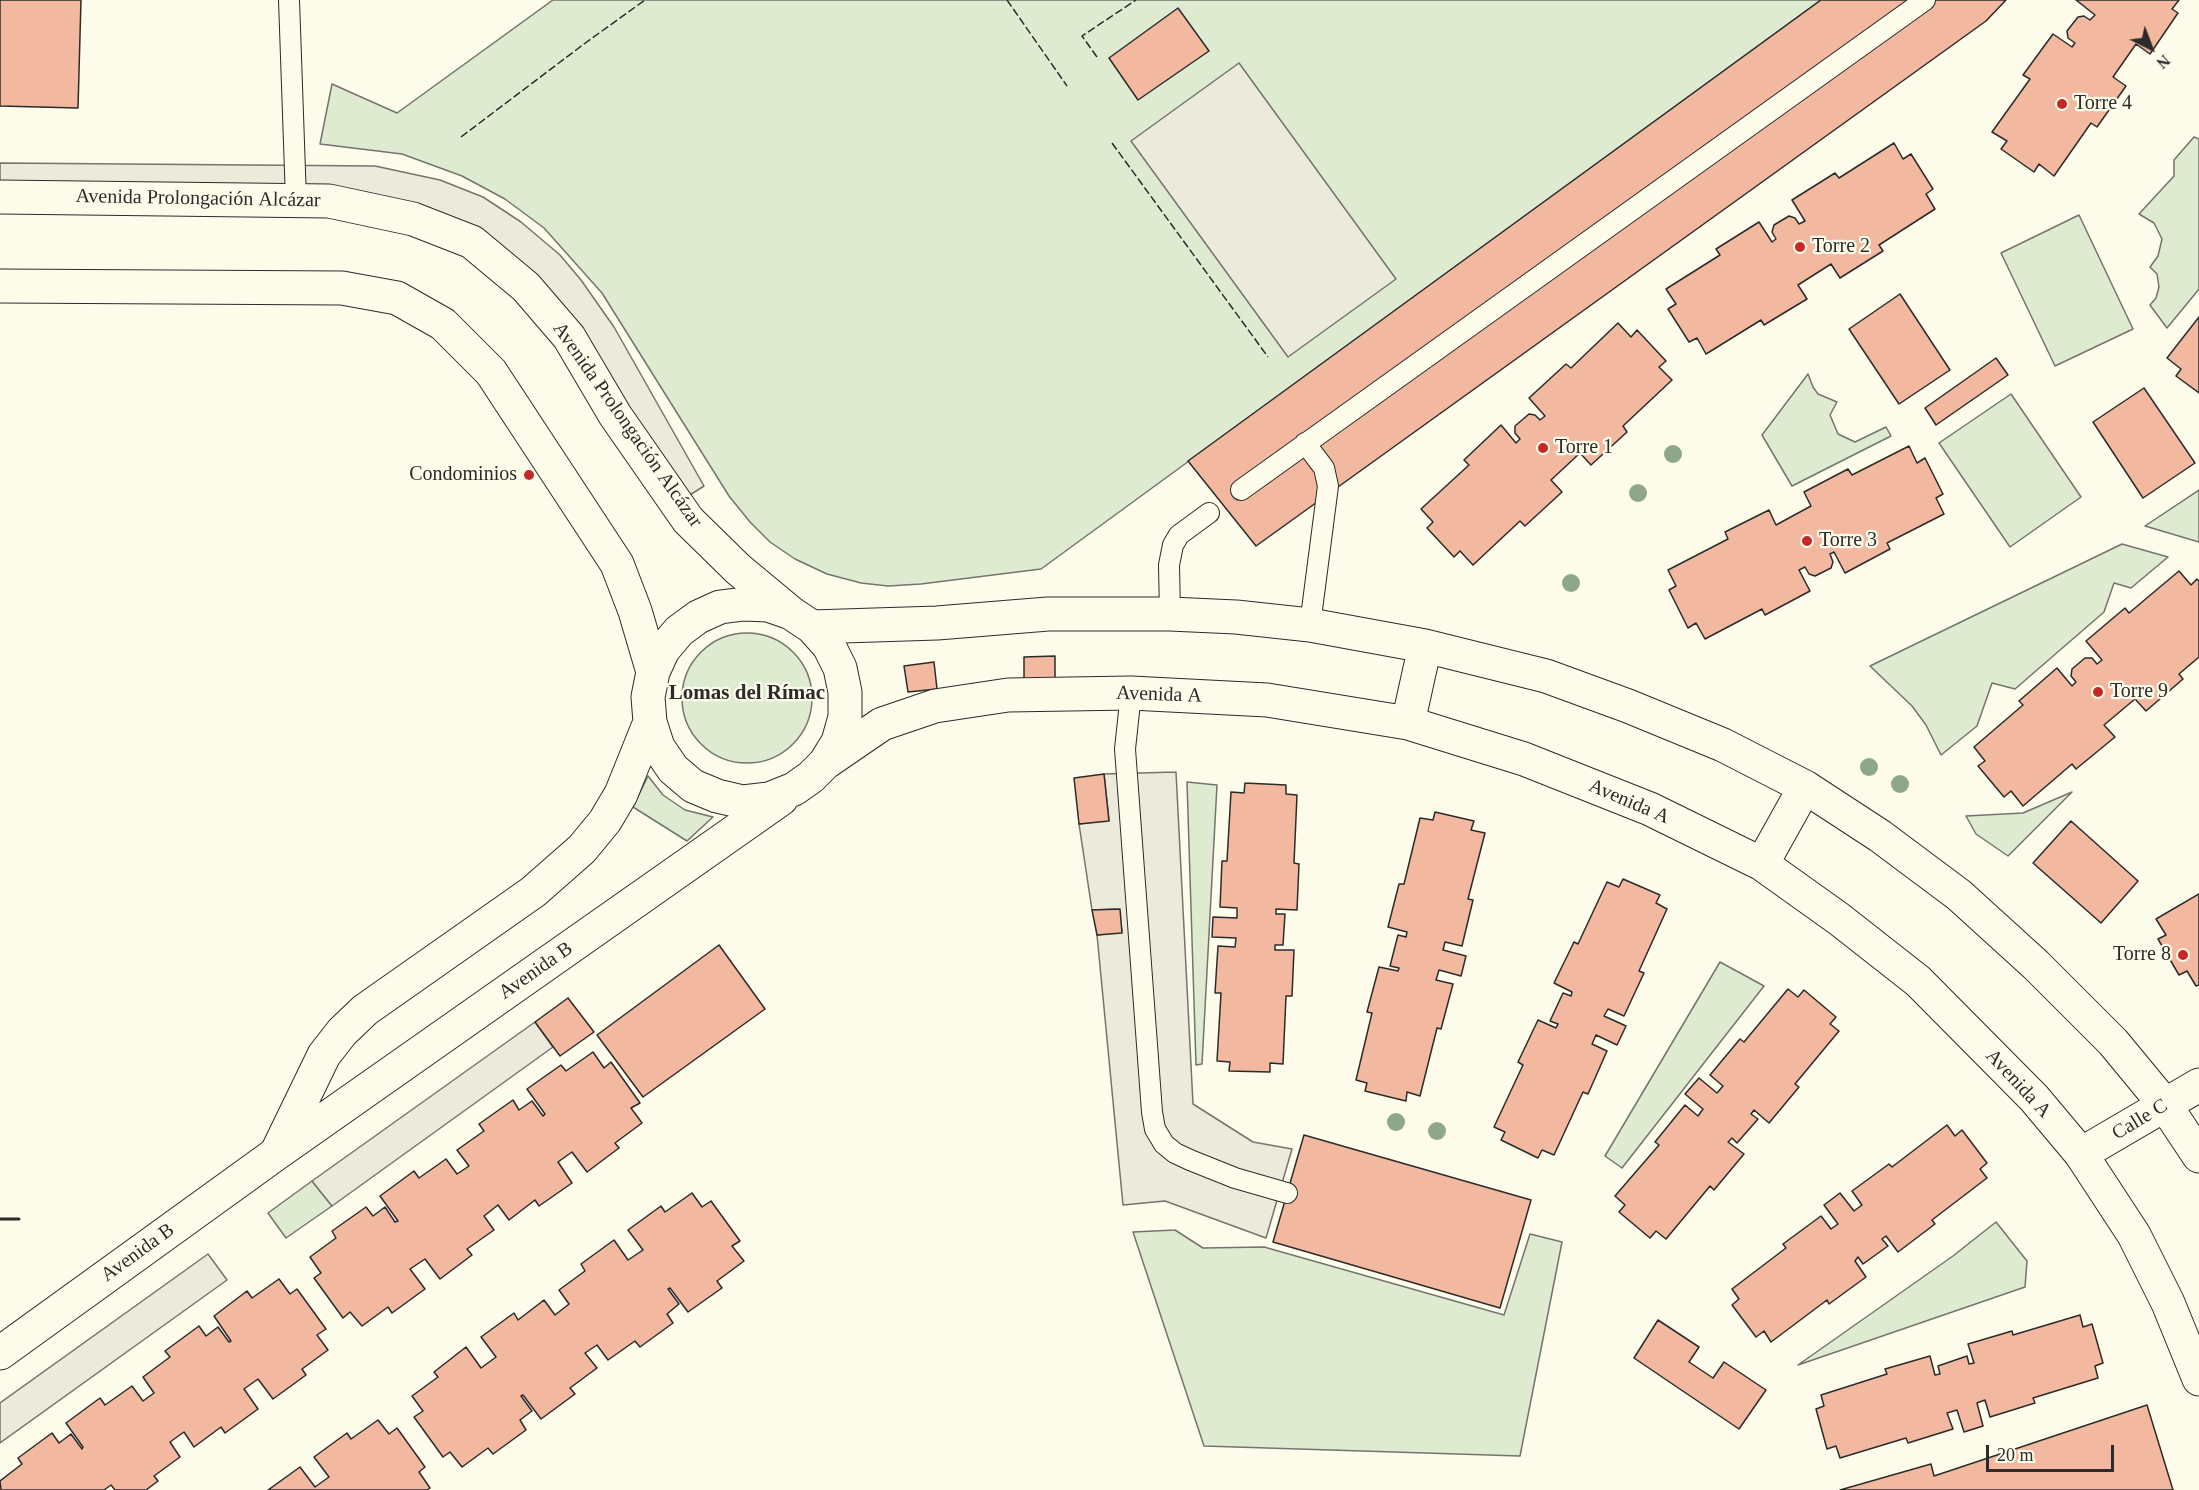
<!DOCTYPE html>
<meta charset="utf-8">
<style>
body{margin:0}
#map{position:relative;width:2199px;height:1490px;overflow:hidden;background:#fdfbea;font-family:"Times New Roman",serif}
canvas{display:block}
.north{position:absolute;left:2121px;top:18px;width:60px;height:60px;-webkit-text-stroke:4px #fdfbea;paint-order:stroke;rotate:138deg;font-size:16px;font-weight:700;line-height:24px;text-align:center;color:#2b2b2b}
.north::after{content:'';display:block;margin:auto;width:21px;height:27px;background:#2b2b2b;clip-path:polygon(50% 0,100% 100%,50% 72%,0 100%)}
.scale{position:absolute;left:1986px;top:1445px;width:128px;height:27px;box-sizing:border-box;border:3px solid #2b2b2b;border-top:0;padding-left:8px;font-size:18px;line-height:21px;white-space:nowrap;color:#2b2b2b;-webkit-text-stroke:4px #fdfbea;paint-order:stroke}
</style>
<div id="map">
<canvas width="2199" height="1490"></canvas>
<div class="north">N</div>
<div class="scale">20 m</div>
</div>
<script>
const ctx = document.querySelector('canvas').getContext('2d');
ctx.lineJoin = 'round';
function paint(path, color) { ctx.fillStyle = color; ctx.fill(path, 'evenodd'); }
const toPath = rows => new Path2D(rows.map(r => 'M' + r).join(''));
function stroke(path, color, width, dash) { ctx.strokeStyle = color; ctx.lineWidth = width; ctx.lineCap = dash ? 'butt' : 'round'; ctx.setLineDash(dash || []); ctx.stroke(path); }
function label(font, color, halo, rows, align = 'center') {
  ctx.font = font + ' "Times New Roman",serif'; ctx.lineWidth = 4.5; ctx.setLineDash([]); ctx.textBaseline = 'middle'; ctx.strokeStyle = halo; ctx.fillStyle = color; for (const [text, x, y, turn = 0] of rows) {
    ctx.save(); ctx.translate(x, y); ctx.rotate((+turn || 0) * Math.PI / 180); ctx.textAlign = isNaN(turn) ? turn : align; if (halo) ctx.strokeText(text, 0, 0); ctx.fillText(text, 0, 0); ctx.restore();
  }
}
const green = toPath([
 [553,0,1821,0,1041,569,921,584,888,586,861,583,827,574,795,559,770,542,750,522,729,496,602,293,544,228,505,199,462,176,402,154,320,144,332,84,397,113,553,0],
 [2194,137,2199,139,2199,289,2167,328,2150,305,2156,298,2159,287,2157,274,2150,267,2158,256,2162,239,2154,223,2139,214,2174,176,2174,160,2194,137],
 [2079,215,2133,329,2055,366,2001,253,2079,215],
 [1808,374,1813,387,1818,394,1837,402,1830,415,1838,434,1855,442,1886,427,1891,436,1792,486,1762,435,1808,374],
 [2011,394,2081,497,2010,547,1939,443,2011,394],
 [2199,490,2199,542,2145,526,2199,490],
 [2122,544,2168,557,2131,588,2114,583,2104,612,2015,689,1992,683,1977,726,1941,755,1926,725,1912,706,1870,666,2122,544],
 '682 698a65 65 0 1 1 130 0a65 65 0 1 1-130 0Z',
 [648,776,663,795,685,810,713,817,687,841,633,807,648,776],
 [1187,782,1217,785,1202,1064,1196,1065,1187,782],
 [2072,792,2008,856,1976,834,1966,816,2023,813,2072,792],
 [1720,962,1764,986,1622,1168,1605,1156,1720,962],
 [312,1181,332,1206,286,1238,268,1213,312,1181],
 [1996,1222,2027,1261,2025,1287,1798,1365,1953,1256,1996,1222],
 [1175,1230,1203,1248,1264,1247,1504,1315,1530,1234,1562,1242,1520,1456,1204,1446,1133,1232,1175,1230]
]);
paint(green, '#deebd1');
stroke(green, '#74746e', 1.5);
const parking = toPath([
 [1239,63,1396,279,1288,357,1131,141,1239,63],
 [0,163,375,166,440,180,483,197,521,222,560,255,581,280,614,327,704,486,682,500,468,225,0,188,0,163],
 [1176,772,1193,1104,1253,1142,1292,1149,1266,1238,1165,1201,1123,1205,1097,935,1122,932,1119,909,1092,910,1079,824,1109,820,1104,774,1176,772],
 [535,1022,553,1047,332,1206,312,1181,535,1022],
 [208,1254,227,1280,0,1443,0,1403,208,1254]
]);
paint(parking, '#eceadb');
stroke(parking, '#74746e', 1.5);
const building = toPath([
 [0,0,81,0,78,108,0,106,0,0],
 [1821,0,2006,0,1986,21,1256,546,1188,461,1821,0],
 [2076,0,2179,0,2172,9,2178,13,2150,54,2136,44,2113,77,2126,86,2097,127,2091,123,2054,176,2039,164,2034,172,2001,149,2007,141,1992,132,2030,79,2023,75,2053,34,2072,47,2075,43,2068,38,2067,31,2078,17,2084,16,2090,20,2095,15,2076,0],
 [1178,8,1209,51,1138,100,1109,58,1178,8],
 [1894,143,1903,159,1911,154,1933,189,1926,194,1935,209,1879,245,1883,251,1840,278,1831,264,1798,285,1807,299,1764,325,1761,320,1706,354,1697,338,1689,342,1668,309,1676,304,1666,289,1720,255,1716,249,1759,222,1772,242,1776,239,1772,232,1774,225,1789,216,1795,218,1799,224,1805,221,1792,200,1835,173,1839,178,1894,143],
 [1900,294,1950,370,1899,404,1849,329,1900,294],
 [2199,317,2199,393,2176,376,2181,369,2167,358,2199,317],
 [1618,323,1631,337,1637,330,1666,361,1659,367,1672,380,1623,426,1627,432,1591,465,1580,453,1551,480,1562,492,1525,526,1520,521,1473,565,1460,551,1454,557,1427,528,1433,522,1421,509,1469,465,1464,460,1501,425,1516,443,1520,439,1515,433,1515,426,1529,414,1535,415,1540,420,1545,416,1529,398,1566,364,1571,368,1618,323],
 [1996,358,2008,375,1936,425,1925,408,1996,358],
 [2144,388,2195,463,2143,498,2093,422,2144,388],
 [1909,446,1917,463,1925,458,1943,494,1936,498,1944,514,1887,543,1890,549,1845,573,1834,552,1830,554,1833,562,1831,568,1815,576,1809,574,1805,567,1799,570,1810,591,1765,615,1762,609,1705,639,1696,623,1688,628,1669,590,1676,586,1668,570,1728,539,1725,532,1769,510,1776,525,1811,506,1804,492,1848,469,1852,475,1909,446],
 [2179,571,2191,585,2197,579,2199,581,2199,657,2179,674,2183,679,2146,711,2135,699,2104,725,2115,737,2076,769,2072,764,2023,806,2011,791,2004,797,1978,766,1985,761,1974,747,2023,705,2019,701,2057,668,2072,686,2076,682,2071,676,2072,669,2085,658,2092,658,2097,664,2102,660,2086,641,2125,608,2129,613,2179,571],
 [1055,656,1055,680,1024,681,1024,657,1055,656],
 [934,662,937,689,908,692,904,666,934,662],
 [1104,774,1109,821,1079,824,1074,778,1104,774],
 [1245,783,1286,785,1286,794,1297,795,1294,863,1299,864,1297,910,1276,909,1276,914,1285,914,1283,945,1275,945,1275,950,1294,950,1292,996,1286,996,1283,1064,1270,1063,1270,1072,1229,1071,1230,1062,1217,1061,1221,993,1215,993,1218,946,1235,947,1236,938,1212,937,1213,917,1237,918,1237,908,1220,907,1222,861,1227,861,1231,792,1244,793,1245,783],
 [1435,812,1474,821,1471,830,1485,833,1468,899,1473,900,1462,946,1445,942,1443,950,1466,956,1461,976,1439,970,1436,980,1453,984,1441,1029,1437,1028,1420,1096,1407,1092,1406,1101,1365,1091,1367,1083,1356,1080,1372,1013,1367,1012,1379,967,1398,971,1399,968,1390,966,1398,935,1406,937,1407,932,1388,927,1399,884,1404,884,1420,818,1433,820,1435,812],
 [2071,821,2138,881,2101,923,2033,863,2071,821],
 [1623,879,1660,895,1656,903,1667,909,1639,971,1644,973,1624,1016,1608,1009,1604,1016,1626,1026,1617,1045,1596,1035,1592,1044,1607,1051,1588,1094,1583,1092,1554,1155,1542,1150,1538,1158,1501,1140,1505,1132,1494,1127,1523,1065,1518,1062,1538,1020,1556,1028,1558,1024,1550,1021,1563,993,1571,996,1572,992,1554,983,1574,942,1578,944,1607,882,1619,887,1623,879],
 [2199,894,2199,985,2196,986,2187,971,2179,975,2158,939,2166,935,2156,919,2199,894],
 [1120,909,1122,933,1097,935,1092,910,1120,909],
 [719,945,765,1009,643,1097,597,1035,719,945],
 [1788,989,1798,997,1804,990,1836,1017,1830,1024,1839,1031,1795,1084,1799,1087,1769,1123,1754,1110,1751,1114,1758,1119,1737,1143,1732,1138,1728,1142,1744,1154,1714,1190,1710,1186,1666,1239,1656,1231,1650,1238,1619,1212,1625,1205,1615,1196,1659,1145,1655,1142,1685,1105,1698,1116,1703,1109,1685,1094,1699,1078,1717,1093,1723,1086,1710,1075,1740,1039,1744,1042,1788,989],
 [568,998,594,1032,560,1056,535,1022,568,998],
 [593,1052,604,1068,611,1062,640,1103,631,1108,642,1123,615,1143,619,1148,587,1172,572,1152,558,1162,572,1183,539,1206,535,1200,509,1220,498,1205,484,1216,494,1230,467,1249,472,1255,440,1279,425,1259,410,1269,425,1289,392,1313,388,1307,362,1326,350,1312,343,1318,314,1278,321,1273,310,1257,336,1238,332,1231,366,1207,373,1216,385,1207,395,1222,398,1221,380,1196,414,1171,419,1178,446,1159,457,1174,469,1166,457,1150,484,1131,479,1124,513,1100,519,1110,532,1101,543,1116,545,1114,527,1089,561,1065,566,1071,593,1052],
 [1947,1125,1955,1136,1962,1130,1987,1163,1980,1169,1987,1178,1932,1220,1935,1224,1898,1252,1886,1236,1882,1239,1888,1246,1863,1264,1858,1257,1855,1261,1866,1277,1829,1304,1827,1300,1771,1342,1764,1331,1756,1337,1732,1305,1739,1299,1732,1289,1786,1248,1783,1244,1821,1216,1831,1229,1838,1224,1824,1205,1840,1193,1854,1211,1862,1205,1852,1191,1889,1164,1892,1167,1947,1125],
 [1304,1135,1531,1200,1500,1308,1273,1242,1304,1135],
 [692,1193,702,1207,711,1201,740,1241,732,1246,744,1261,717,1281,722,1288,688,1312,670,1288,668,1289,679,1304,667,1314,673,1323,640,1347,635,1341,608,1360,597,1345,585,1353,597,1368,570,1388,575,1394,541,1419,523,1395,521,1396,532,1411,520,1420,526,1430,493,1454,488,1448,462,1467,450,1452,443,1457,414,1417,423,1411,412,1396,438,1377,434,1372,466,1347,481,1368,496,1357,481,1337,514,1313,518,1320,544,1300,555,1315,569,1304,559,1290,585,1271,581,1264,614,1240,628,1260,643,1250,628,1230,661,1206,665,1212,692,1193],
 [279,1279,290,1294,297,1289,326,1329,317,1335,328,1350,302,1369,306,1375,273,1399,258,1379,244,1389,258,1409,225,1433,221,1427,194,1447,184,1432,170,1442,180,1457,154,1476,158,1481,146,1490,115,1490,111,1485,104,1490,1,1490,0,1481,22,1464,18,1458,52,1433,59,1443,71,1434,82,1449,83,1447,66,1423,100,1398,105,1405,132,1386,143,1401,154,1393,143,1377,170,1357,165,1351,199,1326,206,1336,218,1327,229,1342,231,1341,214,1316,247,1291,252,1298,279,1279],
 [2080,1315,2083,1327,2092,1324,2103,1363,2095,1366,2098,1378,2033,1398,2035,1403,1990,1417,1985,1400,1977,1403,1983,1426,1964,1432,1957,1410,1947,1413,1953,1429,1908,1443,1906,1438,1840,1458,1836,1446,1827,1449,1816,1409,1824,1406,1821,1395,1887,1374,1885,1369,1930,1356,1935,1375,1940,1374,1938,1366,1967,1356,1969,1364,1974,1363,1968,1344,2012,1331,2013,1335,2080,1315],
 [1658,1320,1699,1347,1689,1362,1713,1378,1724,1362,1766,1390,1739,1429,1634,1358,1658,1320],
 [2147,1405,2173,1490,1840,1490,1931,1464,1934,1476,2147,1405],
 [378,1420,389,1434,397,1428,425,1467,419,1472,430,1488,427,1490,268,1490,300,1467,315,1487,329,1477,314,1457,347,1433,351,1439,378,1420]
]);
paint(building, '#f2b8a0');
stroke(building, '#2b2b2b', 1.5);
const lane = toPath([
 [289,0,296,200],
 [1305,443,1324,468,1328,486,1310,625],
 [1241,490,1925,0],
 [1170,614,1169,565,1173,545,1179,535,1209,513],
 [1131,693,1125,749,1152,1112,1155,1129,1164,1144,1175,1153,1190,1160,1235,1178,1287,1193]
]);
const street = toPath([
 [2081,1154,2199,1085]
]);
const secondary = toPath([
 [0,197,329,201,413,219,472,242,526,287,569,337,615,415,688,520,738,569,791,613,812,627,829,646,840,668,845,692,845,717,838,742,825,763,811,777,794,789,769,799,743,802,717,796,693,786,673,769,658,747,650,722,648,697,653,672,663,650,679,631,698,617,720,607,744,604,768,605,791,613],
 [0,286,342,288,397,298,443,324,491,372,617,564,635,611,653,672],
 [812,627,937,623,1048,614,1170,614,1236,617,1310,625,1425,646,1546,676,1628,706,1723,745,1805,787,1880,836,1959,895,2036,965,2113,1042,2165,1105,2199,1156],
 [1408,723,1425,646],
 [825,763,882,724,935,706,1008,695,1131,693,1267,700,1408,723,1524,759,1650,809,1762,864,1839,919,1918,981,2034,1098,2081,1154,2134,1235,2168,1303,2199,1379],
 [1762,864,1805,787],
 [277,1152,324,1055,342,1032,365,1010,533,892,582,849,605,821,621,794,650,722],
 [0,1353,277,1153,781,799]
]);
stroke(lane, '#2b2b2b', 22);
stroke(street, '#2b2b2b', 35);
stroke(secondary, '#2b2b2b', 35);
stroke(lane, '#fdfbea', 20);
stroke(street, '#fdfbea', 33);
stroke(secondary, '#fdfbea', 33);
stroke(toPath([
 [1007,0,1067,86],
 [1097,57,1082,36,1136,0],
 [461,137,584,44,645,0],
 [1112,143,1268,357]
]), '#2b2b2b', 1.5, [8, 3]);
stroke(toPath([
 [0,1219,19,1219]
]), '#2b2b2b', 3);
ctx.fillStyle = '#8ea78a';
for (const [x, y] of [
 [1673,454],
 [1638,493],
 [1571,583],
 [1869,767],
 [1900,784],
 [1396,1122],
 [1437,1131]
]) { ctx.beginPath(); ctx.arc(x, y, 9, 0, 2 * Math.PI); ctx.fill(); }
for (const [x, y, r, color] of [
 [2062,104,6,"#c62828"],
 [1800,247,6,"#c62828"],
 [1543,448,6,"#c62828"],
 [529,475,6,"#c62828"],
 [1807,541,6,"#c62828"],
 [2098,692,6,"#c62828"],
 [2183,955,6,"#c62828"]
]) { const dot = new Path2D(); dot.arc(x, y, r, 0, 2 * Math.PI); ctx.fillStyle = color; ctx.fill(dot); stroke(dot, '#fdfbea', 2); }
label('20px', '#2b2b2b', '#fdfbea', [
 ["Torre 4",2074,104],
 ["Torre 2",1812,247],
 ["Torre 1",1555,448],
 ["Condominios",517,475,"right"],
 ["Torre 3",1819,541],
 ["Torre 9",2110,692],
 ["Torre 8",2171,955,"right"]
], 'left');
label('20px', '#2b2b2b', '#fdfbea', [
 ["Avenida Prolongación Alcázar",198,199,1],
 ["Avenida Prolongación Alcázar",627,425,55],
 ["Avenida A",1159,695,2],
 ["Avenida A",1629,802,23],
 ["Avenida B",536,971,-35],
 ["Avenida A",2018,1084,47],
 ["Calle C",2140,1120,-31],
 ["Avenida B",138,1253,-36]
]);
label('bold 21px', '#2b2b2b', '#fdfbea', [
 ["Lomas del Rímac",747,694]
]);
</script>
